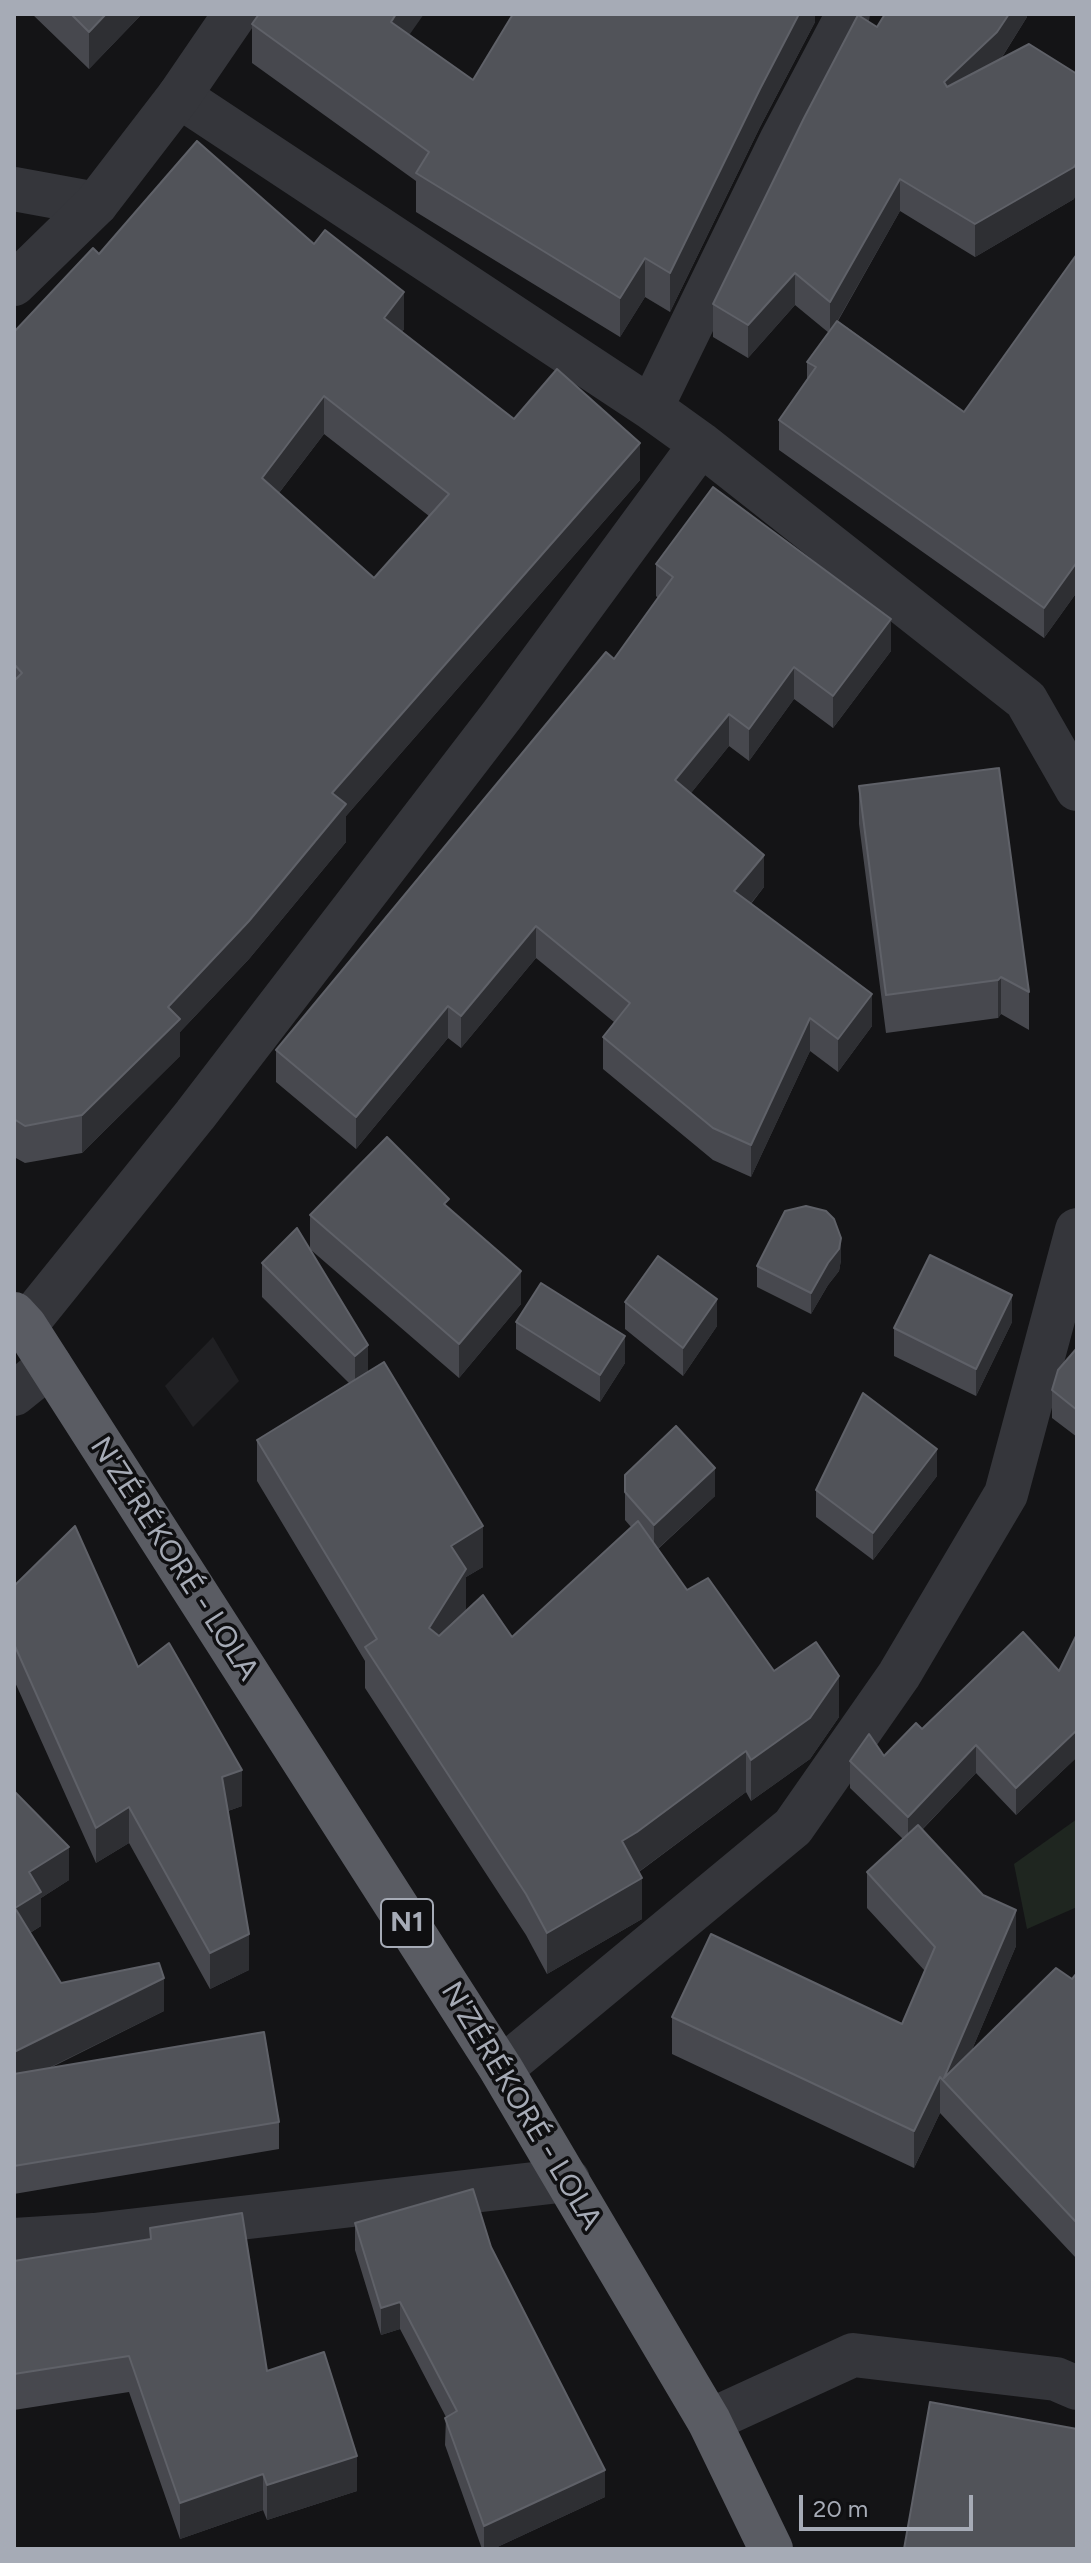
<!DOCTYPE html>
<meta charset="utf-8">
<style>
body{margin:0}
#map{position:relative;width:1091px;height:2563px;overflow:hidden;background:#141416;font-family:Figtree,sans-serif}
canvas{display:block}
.frame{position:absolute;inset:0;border:16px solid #a6abb6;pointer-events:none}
.scale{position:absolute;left:799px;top:2495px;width:174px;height:36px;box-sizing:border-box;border:4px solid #a6abb6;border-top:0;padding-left:10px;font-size:24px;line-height:28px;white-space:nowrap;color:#a6abb6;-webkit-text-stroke:6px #0f0f11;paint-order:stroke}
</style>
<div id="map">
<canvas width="1091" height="2563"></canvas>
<div class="frame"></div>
<div class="scale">20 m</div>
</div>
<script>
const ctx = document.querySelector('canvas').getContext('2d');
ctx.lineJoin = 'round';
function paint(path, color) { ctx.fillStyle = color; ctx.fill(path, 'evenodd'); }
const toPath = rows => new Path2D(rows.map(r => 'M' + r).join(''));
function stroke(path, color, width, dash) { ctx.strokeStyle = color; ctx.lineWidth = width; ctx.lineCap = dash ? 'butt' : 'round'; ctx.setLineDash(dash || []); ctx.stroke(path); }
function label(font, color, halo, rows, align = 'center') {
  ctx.font = font + ' Figtree,sans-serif'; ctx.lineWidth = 7; ctx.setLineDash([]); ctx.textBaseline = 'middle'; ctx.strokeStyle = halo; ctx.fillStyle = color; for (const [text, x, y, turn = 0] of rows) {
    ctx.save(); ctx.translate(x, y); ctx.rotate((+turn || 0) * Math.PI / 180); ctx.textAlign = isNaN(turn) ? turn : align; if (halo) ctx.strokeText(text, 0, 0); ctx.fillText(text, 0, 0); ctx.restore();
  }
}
paint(toPath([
 [213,1337,239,1381,193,1427,165,1386]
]), '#202023');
paint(toPath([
 [1077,1819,1077,1907,1027,1929,1014,1864]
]), '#1f2620');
stroke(toPath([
 [179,96,651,408,701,444,1026,700,1077,789],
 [14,189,96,204],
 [651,408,782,139,848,14],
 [25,1326,195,1115,502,715,701,444],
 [14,1394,50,1365],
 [501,2069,793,1827,899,1675,1006,1494,1077,1230],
 [14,2240,94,2235,568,2180],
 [709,2421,853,2355,1056,2379,1077,2388]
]), '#35363b', 44);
stroke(toPath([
 [14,284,96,204,179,96,235,14]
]), '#35363b', 44);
stroke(toPath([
 [14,1314,25,1326,501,2069,709,2421,771,2549]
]), '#5a5c63', 44);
paint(toPath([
 [32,14,142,14,89,69],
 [815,14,815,22,760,127,670,312,645,297,620,337,416,212,416,181,252,63,252,24,409,35,473,80],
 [1027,14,1027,17,1001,59,1074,199,975,257,900,211,838,321,964,412,1077,254,1077,592,1044,638,779,450,779,420,807,381,807,362,829,333,795,305,748,358,713,337,713,304,877,27],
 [99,254,404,329,402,332,514,419,640,480,346,816,346,842,249,959,180,1032,180,1056,82,1153,25,1163,14,1157,14,332],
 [324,434,429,516,374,578,279,493],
 [656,564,891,651,833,728,794,699,749,761,729,746,691,793,764,887,751,904,872,1026,838,1072,810,1051,751,1177,713,1160,603,1069,603,1037,614,1022,536,958,461,1048,448,1038,356,1149,276,1082,276,1050,614,659,658,598,656,596],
 [859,786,1029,992,1029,1030,1001,1014,998,1018,886,1033,859,824],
 [449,1209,521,1304,459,1378,311,1250,368,1372,483,1567,466,1577,466,1610,512,1637,631,1527,625,1520,625,1475,715,1496,658,1549,687,1590,774,1671,839,1717,810,1759,751,1801,746,1792,639,1872,642,1919,547,1974,526,1935,365,1688,365,1661,257,1481,257,1440,349,1383,262,1297,262,1263,310,1248,310,1215],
 [841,1260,839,1271,828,1285,811,1314,757,1287,757,1266],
 [625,1302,717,1326,683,1376,625,1329],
 [516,1322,625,1363,600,1402,516,1349],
 [1012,1322,976,1396,894,1356,894,1328],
 [1077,1348,1077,1437,1052,1418,1052,1390],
 [937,1476,873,1560,816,1517,816,1490],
 [14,1586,242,1806,228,1811,249,1970,210,1989,129,1843,96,1863,14,1680],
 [1077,1634,1077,1757,1016,1815,976,1773,922,1830,1016,1946,971,2052,1072,1979,1077,1973,1077,2257,1076,2258,940,2113,914,2168,672,2054,672,2017,902,2024,925,1971,867,1908,867,1872,903,1839,850,1788,850,1761,884,1756,922,1729,1059,1671],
 [14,1791,69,1880,41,1898,41,1926,30,1933,61,1983,164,2011,48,2069,279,2122,279,2149,14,2194],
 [355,2223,491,2247,605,2497,493,2549,482,2549,445,2445,446,2417,400,2329,381,2335,355,2250],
 [150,2228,267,2371,357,2491,267,2520,263,2510,180,2539,129,2392,14,2410,14,2261,150,2239]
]), '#47484e');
paint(toPath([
 [106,14,142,14,89,69,89,32],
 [396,14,424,14,391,61,391,22],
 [799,14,815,14,815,22,760,127,670,312,670,273,760,89],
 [1009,14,1027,14,1027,17,997,65,944,115,944,82],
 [1077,162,1077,194,1074,199,975,257,975,224],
 [900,179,900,211,830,334,830,302],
 [645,258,645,297,620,337,620,298],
 [795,273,795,305,748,358,748,325],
 [404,292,404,329,384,356,384,318],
 [324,396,324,434,262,515,262,478],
 [640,443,640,480,346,816,346,842,249,959,180,1032,180,1056,82,1153,82,1115,168,1007,332,793],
 [1077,562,1077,592,1044,638,1044,608],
 [891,619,891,651,833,728,833,696],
 [794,667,794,699,749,761,749,729],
 [729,714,729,746,675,813,675,780],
 [764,855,764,887,734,924,734,891],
 [536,926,536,958,461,1048,461,1016],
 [1001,977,1001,1014,998,1018,998,980],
 [872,994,872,1026,838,1072,838,1039],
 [448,1006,448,1038,356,1149,356,1117],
 [810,1018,810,1051,751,1177,751,1145],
 [841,1238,841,1260,839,1271,828,1285,811,1314,811,1293],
 [521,1271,521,1304,459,1378,459,1344],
 [1012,1295,1012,1322,976,1396,976,1369],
 [717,1299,717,1326,683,1376,683,1348],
 [625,1336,625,1363,600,1402,600,1375],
 [368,1345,368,1378,355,1389,355,1356],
 [937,1449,937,1476,873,1560,873,1533],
 [715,1468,715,1496,654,1552,654,1525],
 [483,1526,483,1567,466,1577,466,1610,429,1669,429,1628,451,1546],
 [839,1676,839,1717,810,1759,751,1801,751,1760],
 [1077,1730,1077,1757,1016,1815,1016,1788],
 [976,1745,976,1773,908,1844,908,1817],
 [746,1751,746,1792,637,1873,622,1841],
 [242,1770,242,1806,222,1813,222,1777],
 [129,1807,129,1843,96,1863,96,1828],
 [69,1847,69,1880,41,1898,41,1926,15,1942,15,1908,29,1872],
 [642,1878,642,1919,547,1974,547,1933],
 [1016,1910,1016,1946,954,2092,944,2078],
 [249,1934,249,1970,210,1989,210,1953],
 [164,1978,164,2011,14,2085,14,2052],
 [940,2077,940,2113,914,2168,914,2131],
 [1077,2221,1077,2257,1076,2258,1076,2222],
 [400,2302,400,2329,381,2335,381,2308],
 [357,2456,357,2491,267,2520,267,2485],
 [605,2470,605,2497,493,2549,484,2549,484,2526],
 [263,2474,263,2510,180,2539,180,2503]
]), '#2e2f33');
const building = toPath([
 [71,14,106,14,89,32,71,14],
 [259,14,396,14,391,22,473,80,513,14,799,14,760,89,670,273,645,258,620,298,416,173,429,152,252,24,259,14],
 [885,14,1009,14,997,32,944,82,947,87,1029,44,1077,74,1077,162,1074,167,975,224,900,179,830,302,795,273,748,325,713,304,804,118,858,15,877,27,885,14],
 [197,141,314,244,325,230,404,292,384,318,514,419,557,369,640,443,332,793,346,804,249,921,168,1007,180,1019,82,1115,25,1126,14,1119,14,681,22,673,14,664,14,332,93,248,99,254,197,141],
 [324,396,449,494,374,578,262,478,324,396],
 [1077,254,1077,562,1044,608,779,420,816,367,807,362,837,321,964,412,1077,254],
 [713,487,891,619,833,696,794,667,749,729,729,714,675,780,764,855,734,891,872,994,838,1039,810,1018,751,1145,713,1128,603,1037,630,1003,536,926,461,1016,448,1006,356,1117,276,1050,606,652,614,659,673,577,656,564,713,487],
 [999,768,1029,992,1001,977,998,980,886,995,859,786,999,768],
 [387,1137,449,1199,444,1204,521,1271,459,1344,310,1215,387,1137],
 [806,1206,826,1211,834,1219,841,1238,839,1249,828,1263,811,1293,757,1266,785,1211,806,1206],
 [297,1228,368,1345,355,1356,262,1263,297,1228],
 [930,1255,1012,1295,976,1369,894,1328,930,1255],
 [658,1256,717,1299,683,1348,625,1302,658,1256],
 [541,1283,625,1336,600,1375,516,1322,541,1283],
 [1077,1348,1077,1410,1052,1390,1058,1370,1077,1348],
 [384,1362,483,1526,451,1546,466,1569,429,1628,439,1636,483,1595,512,1637,638,1521,687,1590,708,1578,774,1671,816,1642,839,1676,810,1718,751,1760,746,1751,637,1832,622,1841,642,1878,547,1933,526,1894,365,1647,377,1639,257,1440,384,1362],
 [863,1393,937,1449,873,1533,816,1490,863,1393],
 [676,1426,715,1468,654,1525,625,1492,625,1475,676,1426],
 [75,1526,138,1667,169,1643,242,1770,222,1777,249,1934,210,1953,129,1807,96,1828,14,1644,14,1586,75,1526],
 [1023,1632,1059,1671,1077,1634,1077,1730,1016,1788,976,1745,908,1817,850,1761,869,1734,884,1756,916,1723,922,1729,1023,1632],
 [14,1791,69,1847,29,1872,41,1892,15,1908,61,1983,159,1963,164,1978,14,2052,14,1791],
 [918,1825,983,1895,1016,1910,944,2078,1056,1968,1072,1979,1077,1973,1077,2221,1076,2222,940,2077,914,2131,672,2017,711,1934,902,2024,935,1947,867,1872,918,1825],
 [264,2032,279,2122,14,2166,14,2074,264,2032],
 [473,2189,491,2247,605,2470,484,2526,445,2418,457,2411,400,2302,381,2308,355,2223,473,2189],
 [242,2213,267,2371,324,2352,357,2456,267,2485,263,2474,180,2503,129,2356,14,2374,14,2261,151,2239,150,2228,242,2213],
 [930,2402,1077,2429,1077,2549,904,2549,930,2402]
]);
paint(building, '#515359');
stroke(building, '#5f6168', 2);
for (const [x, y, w] of [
 [407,1923,52]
]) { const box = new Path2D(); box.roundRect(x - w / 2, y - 24, w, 48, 6); ctx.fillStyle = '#0f0f11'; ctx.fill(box); stroke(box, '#a6abb6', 2); }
label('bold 28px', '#a6abb6', null, [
 ["N1",407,1923]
]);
label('30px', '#a6abb6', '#0f0f11', [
 ["N'ZÉRÉKORÉ - LOLA",174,1559,57],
 ["N'ZÉRÉKORÉ - LOLA",521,2106,59]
]);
</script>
